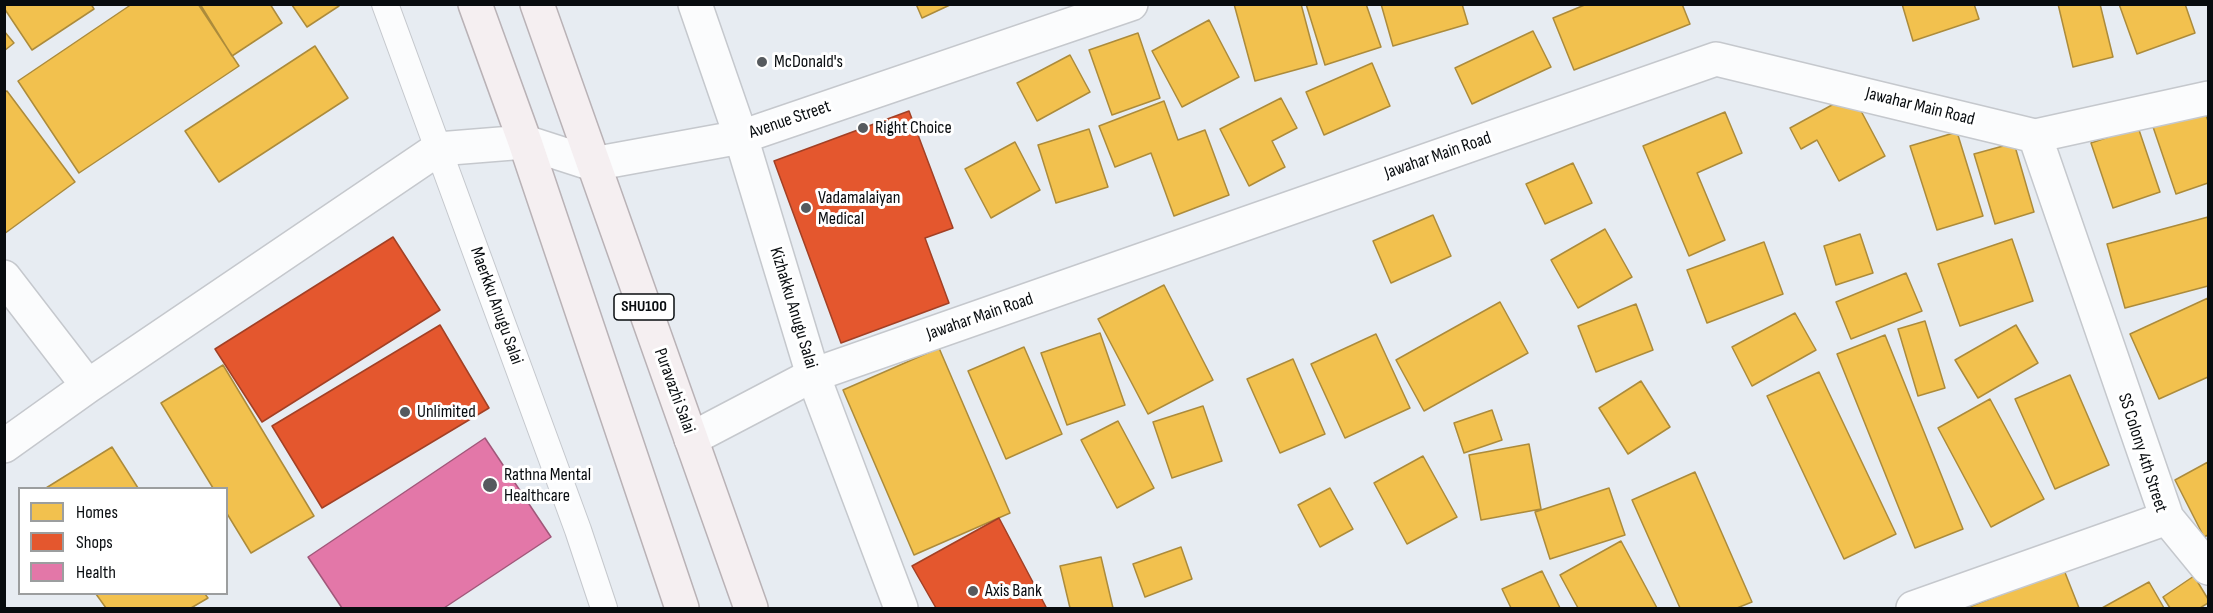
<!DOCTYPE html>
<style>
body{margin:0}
#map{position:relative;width:2213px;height:613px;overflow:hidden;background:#e7ecf2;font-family:"Sofia Sans Condensed",sans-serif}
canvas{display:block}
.frame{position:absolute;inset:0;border:6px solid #080c0f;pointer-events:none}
.legend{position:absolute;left:18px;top:487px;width:210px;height:108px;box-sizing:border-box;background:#fff;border:2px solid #9c9e9f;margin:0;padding:8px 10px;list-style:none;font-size:18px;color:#080c0f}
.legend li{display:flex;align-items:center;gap:12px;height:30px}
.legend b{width:30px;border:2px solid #9c9e9f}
</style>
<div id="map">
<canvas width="2213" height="613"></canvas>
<div class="frame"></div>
<ul class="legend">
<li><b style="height:16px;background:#f2c14e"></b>Homes</li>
<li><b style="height:16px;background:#e4572e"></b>Shops</li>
<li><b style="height:16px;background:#e377a8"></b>Health</li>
</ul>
</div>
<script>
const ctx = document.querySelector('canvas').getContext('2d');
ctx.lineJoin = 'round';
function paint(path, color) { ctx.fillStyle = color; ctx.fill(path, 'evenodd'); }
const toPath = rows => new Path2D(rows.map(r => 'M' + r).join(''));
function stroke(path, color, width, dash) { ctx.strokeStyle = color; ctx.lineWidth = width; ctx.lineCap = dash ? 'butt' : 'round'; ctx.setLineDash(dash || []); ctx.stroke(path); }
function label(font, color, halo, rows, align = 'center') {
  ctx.font = font + ' "Sofia Sans Condensed",sans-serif'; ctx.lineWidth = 6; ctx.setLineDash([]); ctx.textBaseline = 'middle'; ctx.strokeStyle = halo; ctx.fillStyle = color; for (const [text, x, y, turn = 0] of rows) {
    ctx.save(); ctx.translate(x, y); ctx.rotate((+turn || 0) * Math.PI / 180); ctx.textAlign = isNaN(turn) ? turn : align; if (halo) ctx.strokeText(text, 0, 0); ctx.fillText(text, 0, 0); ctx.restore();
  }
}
const homes = toPath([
 [4,4,91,4,94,9,32,50,4,8,4,4],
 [132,4,198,4,239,66,79,173,18,81,132,4],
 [200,4,270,4,282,23,232,56,200,4],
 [338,4,339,6,307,27,292,5,338,4],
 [916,4,952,4,922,18,916,4],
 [1234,4,1301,4,1317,64,1255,81,1234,4],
 [1306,4,1366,4,1381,47,1325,65,1306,4],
 [1381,4,1462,4,1468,24,1393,46,1381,4],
 [1587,4,1682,4,1690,24,1574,70,1553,18,1587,4],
 [1902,4,1974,4,1979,19,1913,41,1902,4],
 [2058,4,2100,4,2113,57,2073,67,2058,4],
 [2119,4,2185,4,2195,33,2137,54,2119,4],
 [1209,20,1239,77,1182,107,1152,51,1209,20],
 [4,31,14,43,4,51,4,31],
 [1533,31,1551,67,1472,104,1455,68,1533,31],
 [1138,33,1160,98,1112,115,1089,50,1138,33],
 [315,46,348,98,219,182,185,131,315,46],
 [1070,55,1090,92,1037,121,1017,83,1070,55],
 [1372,63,1390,106,1324,135,1306,92,1372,63],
 [7,91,75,182,4,234,4,92,7,91],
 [1852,94,1885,156,1839,181,1817,140,1801,149,1790,128,1852,94],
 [1281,98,1297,128,1272,141,1285,167,1249,186,1220,129,1281,98],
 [1164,101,1178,140,1205,130,1229,195,1174,216,1151,153,1115,167,1099,126,1164,101],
 [2202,103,2208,121,2208,183,2176,194,2151,121,2202,103],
 [1725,112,1742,153,1697,173,1725,240,1689,256,1643,146,1725,112],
 [2138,127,2160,192,2113,208,2091,143,2138,127],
 [1089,129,1108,187,1056,203,1038,145,1089,129],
 [1957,132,1983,216,1937,230,1910,146,1957,132],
 [1015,142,1040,190,991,218,965,169,1015,142],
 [2014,143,2034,212,1995,224,1974,154,2014,143],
 [1573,163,1592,203,1545,224,1526,184,1573,163],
 [1433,215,1451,256,1391,283,1373,241,1433,215],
 [2208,217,2208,286,2125,308,2107,244,2208,217],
 [1605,229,1632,277,1578,308,1551,260,1605,229],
 [1860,234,1873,273,1836,285,1824,246,1860,234],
 [2012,239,2033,301,1960,326,1938,264,2012,239],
 [1764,242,1783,294,1707,323,1687,270,1764,242],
 [1906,273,1922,311,1851,339,1836,302,1906,273],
 [1164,285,1213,380,1148,414,1098,319,1164,285],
 [2208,298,2208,377,2159,399,2130,334,2208,298],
 [1500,302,1528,353,1424,411,1396,360,1500,302],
 [1636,304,1653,350,1596,372,1578,326,1636,304],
 [1795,313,1816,350,1752,386,1732,347,1795,313],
 [1925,321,1945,388,1918,396,1898,329,1925,321],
 [2016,325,2038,363,1978,398,1955,360,2016,325],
 [1100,333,1125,405,1067,425,1041,353,1100,333],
 [1376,334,1410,408,1345,438,1311,364,1376,334],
 [1885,335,1963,529,1915,548,1837,354,1885,335],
 [1024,347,1062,434,1006,459,968,371,1024,347],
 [939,348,1010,513,914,555,843,390,939,348],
 [1293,359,1325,434,1280,453,1247,379,1293,359],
 [223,365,314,516,251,553,226,512,226,488,213,488,161,403,223,365],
 [1819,372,1896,534,1844,559,1767,396,1819,372],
 [2070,375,2109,465,2055,489,2015,399,2070,375],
 [1641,381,1670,427,1628,454,1599,408,1641,381],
 [1990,399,2044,499,1991,527,1938,428,1990,399],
 [1203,406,1222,461,1172,478,1153,422,1203,406],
 [1492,410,1502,440,1464,453,1454,423,1492,410],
 [1118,421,1154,488,1117,508,1081,440,1118,421],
 [1529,444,1541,509,1481,520,1469,455,1529,444],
 [112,447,138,488,46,488,112,447],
 [1423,456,1457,517,1407,544,1374,483,1423,456],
 [2208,462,2208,535,2204,537,2175,480,2208,462],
 [1695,472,1752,602,1737,608,1680,608,1632,500,1695,472],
 [1330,488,1353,529,1320,547,1298,505,1330,488],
 [1609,488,1625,535,1550,559,1535,512,1609,488],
 [1621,541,1657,608,1578,608,1560,575,1621,541],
 [1181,547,1192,579,1145,597,1133,564,1181,547],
 [1101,557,1113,608,1070,608,1060,566,1101,557],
 [2064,570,2079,608,1969,608,1969,607,2064,570],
 [1542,571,1560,608,1511,608,1502,589,1542,571],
 [2194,576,2208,599,2208,603,2200,608,2170,608,2163,597,2194,576],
 [2149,582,2164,608,2102,608,2149,582],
 [96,594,205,594,208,598,191,608,106,608,96,594]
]);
paint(homes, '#f2c14e');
stroke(homes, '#ac8b3b', 1.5);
const shops = toPath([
 [909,111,953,228,925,238,949,303,841,343,774,161,909,111],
 [393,237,440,310,262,422,215,349,393,237],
 [440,325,489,408,322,508,272,426,440,325],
 [999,518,1046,607,1043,608,936,608,912,566,999,518]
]);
paint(shops, '#e4572e');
stroke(shops, '#a24025', 1.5);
const health = toPath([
 [485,438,551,537,444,608,342,608,308,557,485,438]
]);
paint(health, '#e377a8');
stroke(health, '#a1577a', 1.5);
const service = toPath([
 [385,4,578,530,604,608]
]);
const minor = toPath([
 [4,277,88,386],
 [691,439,813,375,1716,59,2035,136,2208,98],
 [4,446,88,386,438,149,525,142,593,164,741,137,1131,4],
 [2167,518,2208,568],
 [1913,608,2167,518,2035,136]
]);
const tertiary = toPath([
 [695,4,741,137,813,375,901,608]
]);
const primary = toPath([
 [475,4,525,142,682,608],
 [537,4,751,608]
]);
stroke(service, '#c5c8cd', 28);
stroke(minor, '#c5c8cd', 36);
stroke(tertiary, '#c5c8cd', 36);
stroke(primary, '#b9b2b6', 36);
stroke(service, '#fbfcfd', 26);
stroke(minor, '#fbfcfd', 33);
stroke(tertiary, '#fbfcfd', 33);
stroke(primary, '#f5eff1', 33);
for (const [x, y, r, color] of [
 [762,62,6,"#565a5e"],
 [863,128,6,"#565a5e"],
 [806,208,6,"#565a5e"],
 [405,412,6,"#565a5e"],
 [490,485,8,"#565a5e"],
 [973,591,6,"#565a5e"]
]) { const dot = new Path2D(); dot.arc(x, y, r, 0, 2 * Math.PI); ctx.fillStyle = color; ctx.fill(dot); stroke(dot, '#fff', 2); }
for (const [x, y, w] of [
 [644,307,60]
]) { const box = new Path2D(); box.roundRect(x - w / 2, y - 13, w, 26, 4.5); ctx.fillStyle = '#fff'; ctx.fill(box); stroke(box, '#080c0f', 1.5); }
label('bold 16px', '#080c0f', null, [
 ["SHU100",644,307]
]);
label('18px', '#080c0f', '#fff', [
 ["McDonald's",774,62],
 ["Right Choice",875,128],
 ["Vadamalaiyan",818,198],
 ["Medical",818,219],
 ["Unlimited",417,412],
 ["Rathna Mental",504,475],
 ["Healthcare",504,496],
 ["Axis Bank",985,591]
], 'left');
label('18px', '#080c0f', '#fff', [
 ["Jawahar Main Road",1920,107,14],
 ["Avenue Street",790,120,-19],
 ["Jawahar Main Road",1438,156,-19],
 ["Maerkku Anugu Salai",496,306,70],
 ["Kizhakku Anugu Salai",793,308,73],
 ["Jawahar Main Road",980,317,-19],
 ["Puravazhi Salai",674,391,70],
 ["SS Colony 4th Street",2142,453,72]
]);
</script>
